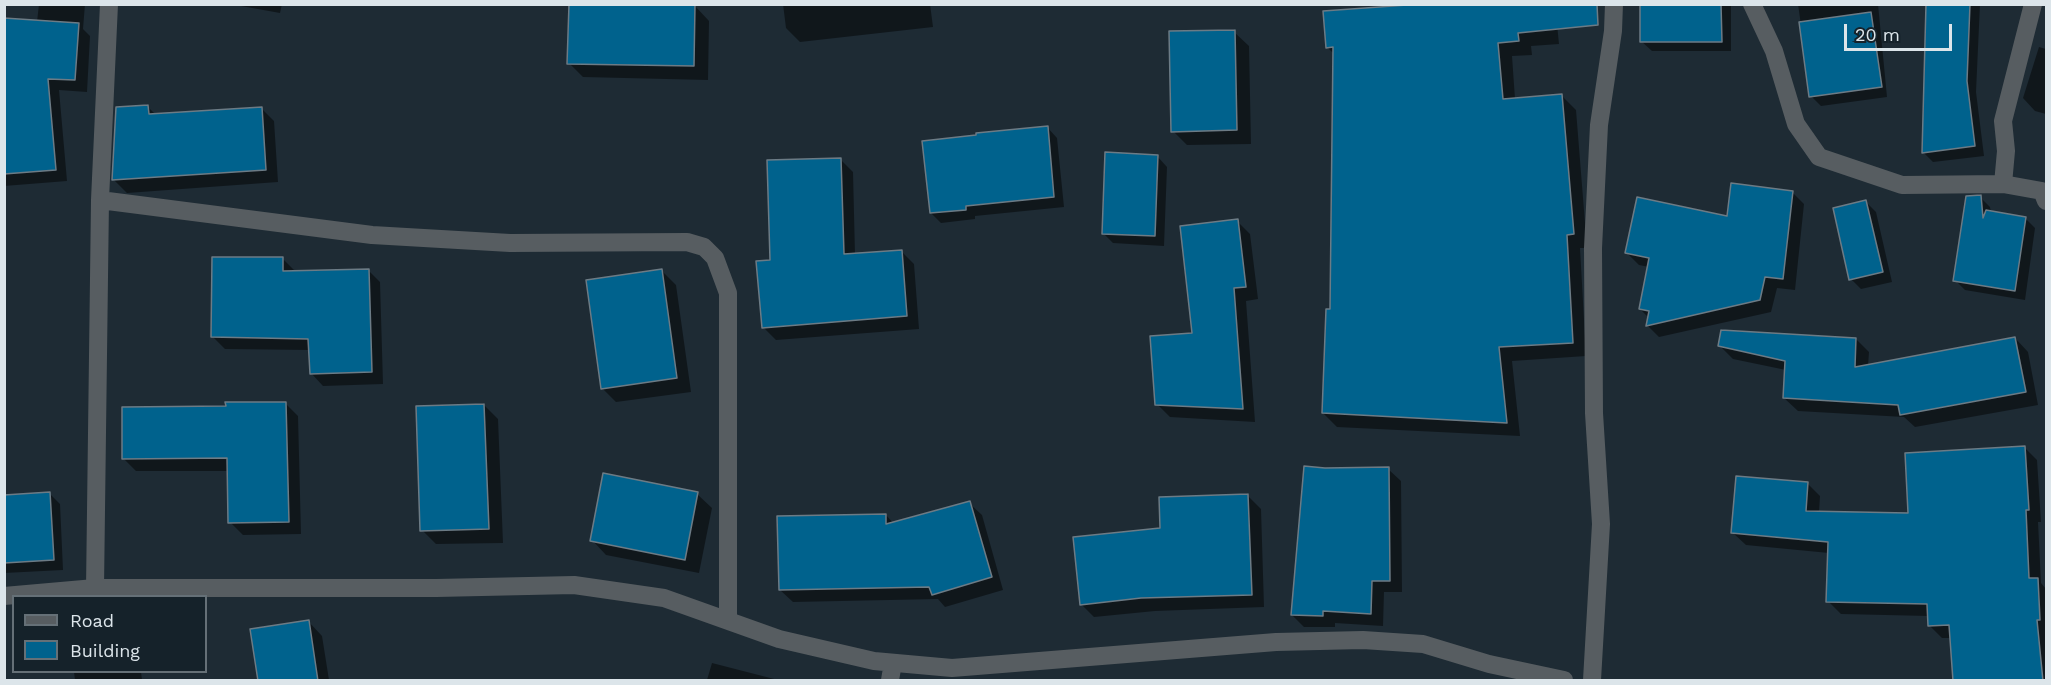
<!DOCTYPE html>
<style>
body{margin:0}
#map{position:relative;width:2051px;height:685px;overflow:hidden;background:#1e2b34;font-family:"Work Sans",sans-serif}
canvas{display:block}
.frame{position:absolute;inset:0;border:6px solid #dce5ea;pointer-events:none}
.legend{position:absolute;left:12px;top:595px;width:195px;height:78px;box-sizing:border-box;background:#15222a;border:2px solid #657077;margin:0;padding:8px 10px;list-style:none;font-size:18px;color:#dce5ea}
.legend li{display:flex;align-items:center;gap:12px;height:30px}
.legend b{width:30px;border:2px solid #657077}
.scale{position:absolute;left:1844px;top:24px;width:108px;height:27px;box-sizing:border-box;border:3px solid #dce5ea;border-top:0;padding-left:8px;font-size:18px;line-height:21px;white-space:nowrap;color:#dce5ea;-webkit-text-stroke:4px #15222a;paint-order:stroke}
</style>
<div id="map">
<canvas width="2051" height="685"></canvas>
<div class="frame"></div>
<ul class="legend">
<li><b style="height:8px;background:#575d61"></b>Road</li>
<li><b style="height:16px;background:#00628d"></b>Building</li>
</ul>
<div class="scale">20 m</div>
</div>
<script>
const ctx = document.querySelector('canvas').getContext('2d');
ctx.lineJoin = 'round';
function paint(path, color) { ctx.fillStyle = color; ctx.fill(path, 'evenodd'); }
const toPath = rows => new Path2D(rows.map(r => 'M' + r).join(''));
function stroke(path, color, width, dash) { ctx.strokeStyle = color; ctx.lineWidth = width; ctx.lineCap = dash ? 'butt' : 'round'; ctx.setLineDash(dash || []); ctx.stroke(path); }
paint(toPath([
 [39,4,85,4,83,29,90,36,87,92,59,90,67,181,4,186,4,20,37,22],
 [230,4,282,4,280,13],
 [783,4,930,4,933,27,800,42,786,28],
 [1555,4,1559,44,1531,46,1532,55,1512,56,1515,99,1562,96,1576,110,1587,248,1580,248,1586,356,1512,361,1520,436,1337,427,1323,413,1332,311,1335,55,1327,47],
 [1642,4,1731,4,1731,51,1652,51,1641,41],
 [1798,4,1878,4,1887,97,1821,106,1811,96],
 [1927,4,1980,4,1976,92,1984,156,1933,162,1923,152],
 [695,6,709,21,708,80,583,77,569,63],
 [1234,32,1249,46,1251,144,1187,145,1173,131],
 [2039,47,2046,49,2046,114,2035,111,2023,98],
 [148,107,156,115,261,108,274,121,278,182,127,193,114,180],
 [1047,127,1057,138,1064,207,975,216,975,219,941,223,931,213],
 [1157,156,1167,167,1164,246,1113,243,1103,233],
 [840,159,853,172,855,255,901,251,914,264,919,329,776,340,763,327,771,261],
 [1792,192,1804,204,1795,290,1777,288,1771,312,1659,337,1648,326,1649,318,1640,309,1649,267,1639,265,1627,253,1728,217],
 [1980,197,1990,207,1991,213,2025,218,2035,228,2025,300,1965,290,1955,280],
 [1866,202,1876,212,1892,282,1861,289,1851,279],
 [1237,221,1250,234,1258,299,1246,301,1255,422,1170,417,1157,404,1193,334],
 [283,259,296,272,368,270,380,282,383,384,323,386,311,373,310,350,225,349,212,336],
 [662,271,676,285,691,392,616,402,602,388],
 [2015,338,2028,352,2038,405,1915,427,1904,417,1798,411,1784,398,1786,370,1733,359,1720,346,1856,339,1869,352,1868,366],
 [285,403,298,416,301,534,243,535,230,522,229,471,136,471,123,458,227,408],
 [484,405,498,419,503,543,436,544,422,530],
 [2024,447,2037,460,2041,522,2038,522,2041,583,2046,589,2046,680,1955,680,1951,638,1942,638,1929,625,1929,616,1841,614,1828,601,1829,553,1746,545,1733,533,1807,483,1820,496,1819,512,1910,514],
 [1388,469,1401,481,1402,592,1384,592,1383,626,1335,623,1335,627,1304,627,1292,615],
 [50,494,60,504,63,570,4,573,4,496],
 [697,494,712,508,699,573,606,555,592,540],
 [1248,496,1261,509,1264,607,1155,611,1094,617,1081,604,1162,530],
 [969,503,982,515,1003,590,945,607,938,599,793,602,780,590,886,515,894,524],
 [308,621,322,636,329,680,259,680],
 [712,663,778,680,707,680],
 [74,672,141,672,142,680,75,680],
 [903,679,938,680,903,680]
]), '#0007');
const building = toPath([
 [569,4,695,5,694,66,567,64,569,4],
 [1421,4,1597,4,1598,25,1518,33,1519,41,1498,43,1503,99,1562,94,1574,234,1567,235,1573,343,1499,347,1507,423,1322,413,1326,309,1330,309,1333,47,1326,48,1323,11,1421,4],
 [1640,4,1721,4,1722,42,1640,42,1640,4],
 [1926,4,1970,4,1967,81,1975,146,1922,153,1926,4],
 [1871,12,1882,87,1809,97,1799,22,1871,12],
 [4,18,79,23,75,80,48,79,56,170,4,174,4,18],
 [1235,30,1237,130,1171,132,1169,31,1235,30],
 [148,105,149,114,262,107,266,170,112,180,116,107,148,105],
 [1048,126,1054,197,966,206,966,210,930,213,922,141,976,135,976,133,1048,126],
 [1105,152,1158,155,1155,236,1102,234,1105,152],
 [841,158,844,254,902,250,907,316,762,328,756,261,770,260,767,160,841,158],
 [1731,183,1793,191,1783,279,1765,277,1760,300,1646,326,1649,311,1639,309,1649,258,1625,253,1637,197,1727,216,1731,183],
 [1981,195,1983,218,1986,210,2026,217,2015,291,1953,281,1966,196,1981,195],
 [1866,200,1883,272,1849,280,1833,208,1866,200],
 [1238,219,1246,287,1234,288,1243,409,1155,405,1150,336,1192,333,1180,226,1238,219],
 [212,257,283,257,283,271,369,269,372,372,310,374,308,339,211,337,212,257],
 [662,269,677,378,601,389,586,280,662,269],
 [1721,330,1856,338,1855,367,2015,337,2026,392,1900,415,1898,405,1783,398,1785,361,1718,346,1721,330],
 [225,402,286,402,289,522,228,523,227,458,122,459,122,407,226,406,225,402],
 [484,404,489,529,420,531,416,406,484,404],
 [2025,446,2029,510,2026,510,2029,578,2038,578,2040,620,2037,620,2043,681,1953,681,1949,625,1928,626,1927,604,1826,602,1828,542,1731,533,1736,476,1808,482,1806,511,1908,513,1905,453,2025,446],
 [1304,466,1325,468,1389,467,1390,581,1372,581,1371,614,1323,611,1323,616,1291,615,1304,466],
 [603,473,698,492,685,560,590,541,603,473],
 [50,492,54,560,4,563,4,495,50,492],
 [1248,494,1252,595,1141,598,1080,605,1073,537,1160,528,1159,497,1248,494],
 [970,501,992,577,932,595,929,587,779,590,777,516,886,514,886,524,970,501],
 [309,620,318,681,258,681,250,629,309,620]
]);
paint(building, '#00628d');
stroke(building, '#6c7b85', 1.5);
stroke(toPath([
 [1752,4,1774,51,1796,124,1819,157,1902,185,2003,184],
 [2033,4,2003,121,2006,151,2003,184,2042,191,2046,201],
 [100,200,372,235,510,243,687,242,704,247,715,258,728,293,728,621],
 [95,588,100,200,109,4],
 [4,596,95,588,436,588,574,585,664,598,779,639,874,661,952,668,1276,642,1363,640,1423,644,1489,664,1564,680],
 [890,680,893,663],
 [1592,680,1601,524,1594,413,1593,248,1599,125,1613,31,1614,4]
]), '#575d61', 18);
</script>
